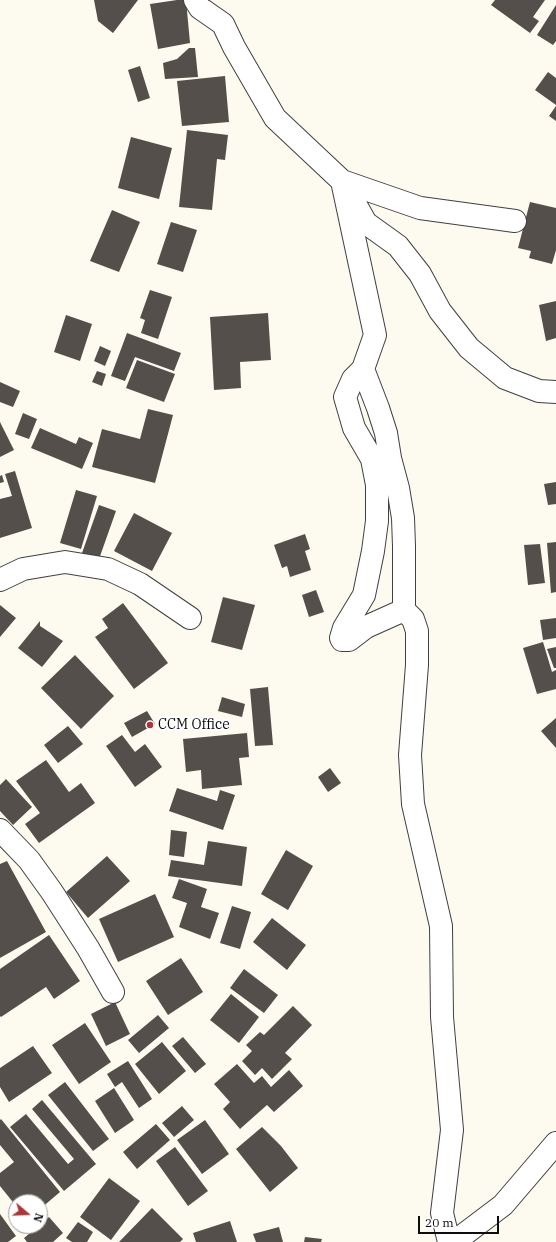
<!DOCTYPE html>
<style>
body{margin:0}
#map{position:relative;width:556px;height:1242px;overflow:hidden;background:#fdfbef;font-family:"IBM Plex Serif",serif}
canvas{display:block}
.north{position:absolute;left:8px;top:1194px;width:40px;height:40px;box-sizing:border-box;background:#fff;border:1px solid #9e9e9e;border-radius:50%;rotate:109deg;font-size:11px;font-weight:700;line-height:16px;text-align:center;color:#0d0d0d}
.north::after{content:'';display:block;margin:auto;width:14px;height:18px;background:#ae3436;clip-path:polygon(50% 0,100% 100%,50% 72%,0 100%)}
.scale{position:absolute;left:418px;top:1216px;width:81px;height:18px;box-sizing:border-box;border:2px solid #0d0d0d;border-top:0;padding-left:5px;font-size:12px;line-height:14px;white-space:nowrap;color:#0d0d0d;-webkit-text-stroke:3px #fff;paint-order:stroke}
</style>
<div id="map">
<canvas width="556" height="1242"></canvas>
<div class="north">N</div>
<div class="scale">20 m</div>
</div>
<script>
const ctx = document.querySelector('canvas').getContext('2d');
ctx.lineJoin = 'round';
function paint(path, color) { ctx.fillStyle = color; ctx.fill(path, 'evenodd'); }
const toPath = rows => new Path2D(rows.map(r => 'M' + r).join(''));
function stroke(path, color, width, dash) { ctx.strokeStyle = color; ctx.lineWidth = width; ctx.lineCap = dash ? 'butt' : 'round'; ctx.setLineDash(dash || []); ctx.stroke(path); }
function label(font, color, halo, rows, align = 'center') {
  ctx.font = font + ' "IBM Plex Serif",serif'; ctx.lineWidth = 4; ctx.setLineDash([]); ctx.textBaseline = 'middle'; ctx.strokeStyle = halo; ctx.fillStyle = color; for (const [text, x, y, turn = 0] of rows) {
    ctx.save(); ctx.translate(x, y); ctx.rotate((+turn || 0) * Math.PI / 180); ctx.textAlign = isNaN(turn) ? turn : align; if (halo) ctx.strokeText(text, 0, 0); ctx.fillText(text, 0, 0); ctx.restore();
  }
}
paint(toPath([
 [94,0,138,0,113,33,98,21],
 [177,0,186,0,190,43,158,49,150,4],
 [495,0,545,0,533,17,539,21,530,33,491,5],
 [556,5,556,41,553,45,537,35],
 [189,48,195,48,198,77,165,79,163,63,177,59],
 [140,66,150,98,138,102,128,70],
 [548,72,556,78,556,105,535,90],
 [225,76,229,122,182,126,177,81],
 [556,106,556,121,549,116],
 [187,130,228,135,225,160,217,159,212,210,179,207],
 [131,137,172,148,159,199,118,188],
 [530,202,556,208,556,250,552,264,529,258,531,251,518,248],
 [112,210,140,222,119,272,90,261],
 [171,222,197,230,183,272,157,264],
 [150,290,172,297,158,339,141,333,145,320,140,318],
 [556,301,556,338,546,341,539,305],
 [268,313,271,360,240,362,241,388,214,390,210,317],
 [66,315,92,324,80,361,54,352],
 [127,333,181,353,174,371,135,357,125,381,111,376],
 [100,346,111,351,105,366,94,361],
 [137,360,175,374,164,402,126,388],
 [97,371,106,374,102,386,92,382],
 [0,382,20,391,13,407,0,402],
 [148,409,173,415,155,483,92,467,102,429,140,439],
 [23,413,37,419,29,439,15,434],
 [0,422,14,450,0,457],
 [40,428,76,444,79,437,93,443,82,469,31,448],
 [15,471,32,528,0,538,0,499,12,496,5,474],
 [2,475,4,482,0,483,0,476],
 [556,482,556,504,548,505,544,484],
 [76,490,97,496,81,549,60,543],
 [99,505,116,511,99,559,82,553],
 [134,513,172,533,152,571,114,551],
 [305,534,310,549,305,551,311,570,290,577,287,566,282,568,274,545],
 [556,542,556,592,551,593,547,543],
 [540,544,545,583,528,585,524,545],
 [316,590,324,612,309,617,302,595],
 [223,597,255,605,242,650,211,642],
 [123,603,168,663,134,689,95,637,108,628,102,619],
 [0,605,16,618,0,637],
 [556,618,556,638,543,640,540,620],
 [40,621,40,626,63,641,42,667,18,648],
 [543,642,552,672,556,670,556,689,537,694,523,648],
 [556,647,556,668,554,668,547,649],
 [75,655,114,696,81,729,41,688],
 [268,687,273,745,255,746,250,689],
 [222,697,245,704,242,717,218,711],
 [147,711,155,724,132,737,124,723],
 [556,718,556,748,541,731],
 [68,726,83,744,58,763,44,745],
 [247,733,249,757,239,758,242,785,202,789,201,770,186,772,183,739],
 [122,735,135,752,145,744,162,767,135,787,106,746],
 [46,760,69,792,81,783,95,803,39,843,25,824,40,813,16,781],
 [330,768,341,783,328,792,318,777],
 [6,779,32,807,13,825,0,811,0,785],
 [177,788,217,801,220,790,235,795,223,830,169,811],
 [171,830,187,832,184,857,169,855],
 [208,841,247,847,242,886,168,876,171,860,204,865],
 [286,850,313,866,288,910,261,894],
 [107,856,130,881,88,918,66,892],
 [7,861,46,932,0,958,0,864],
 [179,879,207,889,201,907,219,913,210,939,179,927,187,903,172,898],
 [155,894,174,937,118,962,99,919],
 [232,906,251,912,240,949,220,943],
 [272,918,306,945,287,970,253,942],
 [49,935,80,981,54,999,46,987,1,1017,0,1016,0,969],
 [181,958,203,992,168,1015,146,981],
 [244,969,278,995,264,1013,230,988],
 [231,994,259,1017,239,1043,210,1020],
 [115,1002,130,1034,106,1046,91,1014],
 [293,1006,312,1025,285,1053,292,1059,272,1079,262,1068,255,1075,242,1061,252,1051,246,1045,260,1032,264,1035],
 [158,1015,169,1028,139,1053,128,1040],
 [85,1023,111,1062,79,1084,52,1045],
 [183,1037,206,1064,195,1073,172,1046],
 [162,1042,186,1071,159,1094,135,1064],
 [33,1046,52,1073,9,1102,0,1087,0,1068],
 [128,1061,152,1099,139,1108,122,1082,115,1087,107,1074],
 [237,1064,254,1083,262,1076,271,1087,289,1070,303,1086,274,1112,267,1105,240,1129,223,1109,230,1102,214,1084],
 [65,1082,109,1139,93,1151,48,1095],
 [114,1088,134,1120,115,1133,95,1101],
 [42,1100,96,1164,64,1191,10,1127,26,1114,68,1164,74,1159,32,1109],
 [182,1106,194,1120,174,1137,162,1123],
 [1,1119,60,1192,40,1209,40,1202,16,1202,16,1206,0,1186,0,1173,14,1162,0,1145,0,1120],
 [205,1120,229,1154,202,1174,177,1140],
 [156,1124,170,1140,137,1169,123,1152],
 [262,1127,281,1146,298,1168,270,1192,236,1149],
 [175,1147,208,1191,188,1206,156,1161],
 [109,1178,140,1201,111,1240,80,1217],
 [152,1208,183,1239,180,1242,119,1242],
 [0,1214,16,1236,8,1242,0,1242],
 [49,1217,63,1233,53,1242,27,1242,24,1238],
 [230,1221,237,1242,196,1242,193,1233],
 [78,1222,93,1232,87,1242,72,1242,66,1238],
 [279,1227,283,1242,256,1242,253,1234],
 [305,1237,322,1239,321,1242,304,1242]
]), '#544f4b');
const minor = toPath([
 [195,0,200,8,223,24,234,47,275,118,342,181,420,208,515,221],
 [342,181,375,335,363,369,378,408,386,433,390,458,398,488,403,518,404,546,404,610,413,619,417,631,417,665,410,755,413,804,441,926,442,1017,452,1130,442,1213,449,1242],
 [352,198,366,223,398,246,420,274,440,311,469,348,505,378,539,391,556,392],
 [363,369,353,379,345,397,354,428,372,459,377,485,377,521,373,551,364,595,344,628,341,638,342,640,349,640,366,627,404,610],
 [0,580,23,569,65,562,108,569,140,584,190,618],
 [0,830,29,860,52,892,88,948,113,992],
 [454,1242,503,1205,556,1143]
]);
stroke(minor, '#404040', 24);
stroke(minor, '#fff', 22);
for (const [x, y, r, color] of [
 [150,725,4,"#ae3436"]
]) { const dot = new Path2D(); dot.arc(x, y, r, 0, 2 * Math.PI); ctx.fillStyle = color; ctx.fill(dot); stroke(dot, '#fff', 1.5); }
label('14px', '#0d0d0d', '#fff', [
 ["CCM Office",158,725]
], 'left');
</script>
